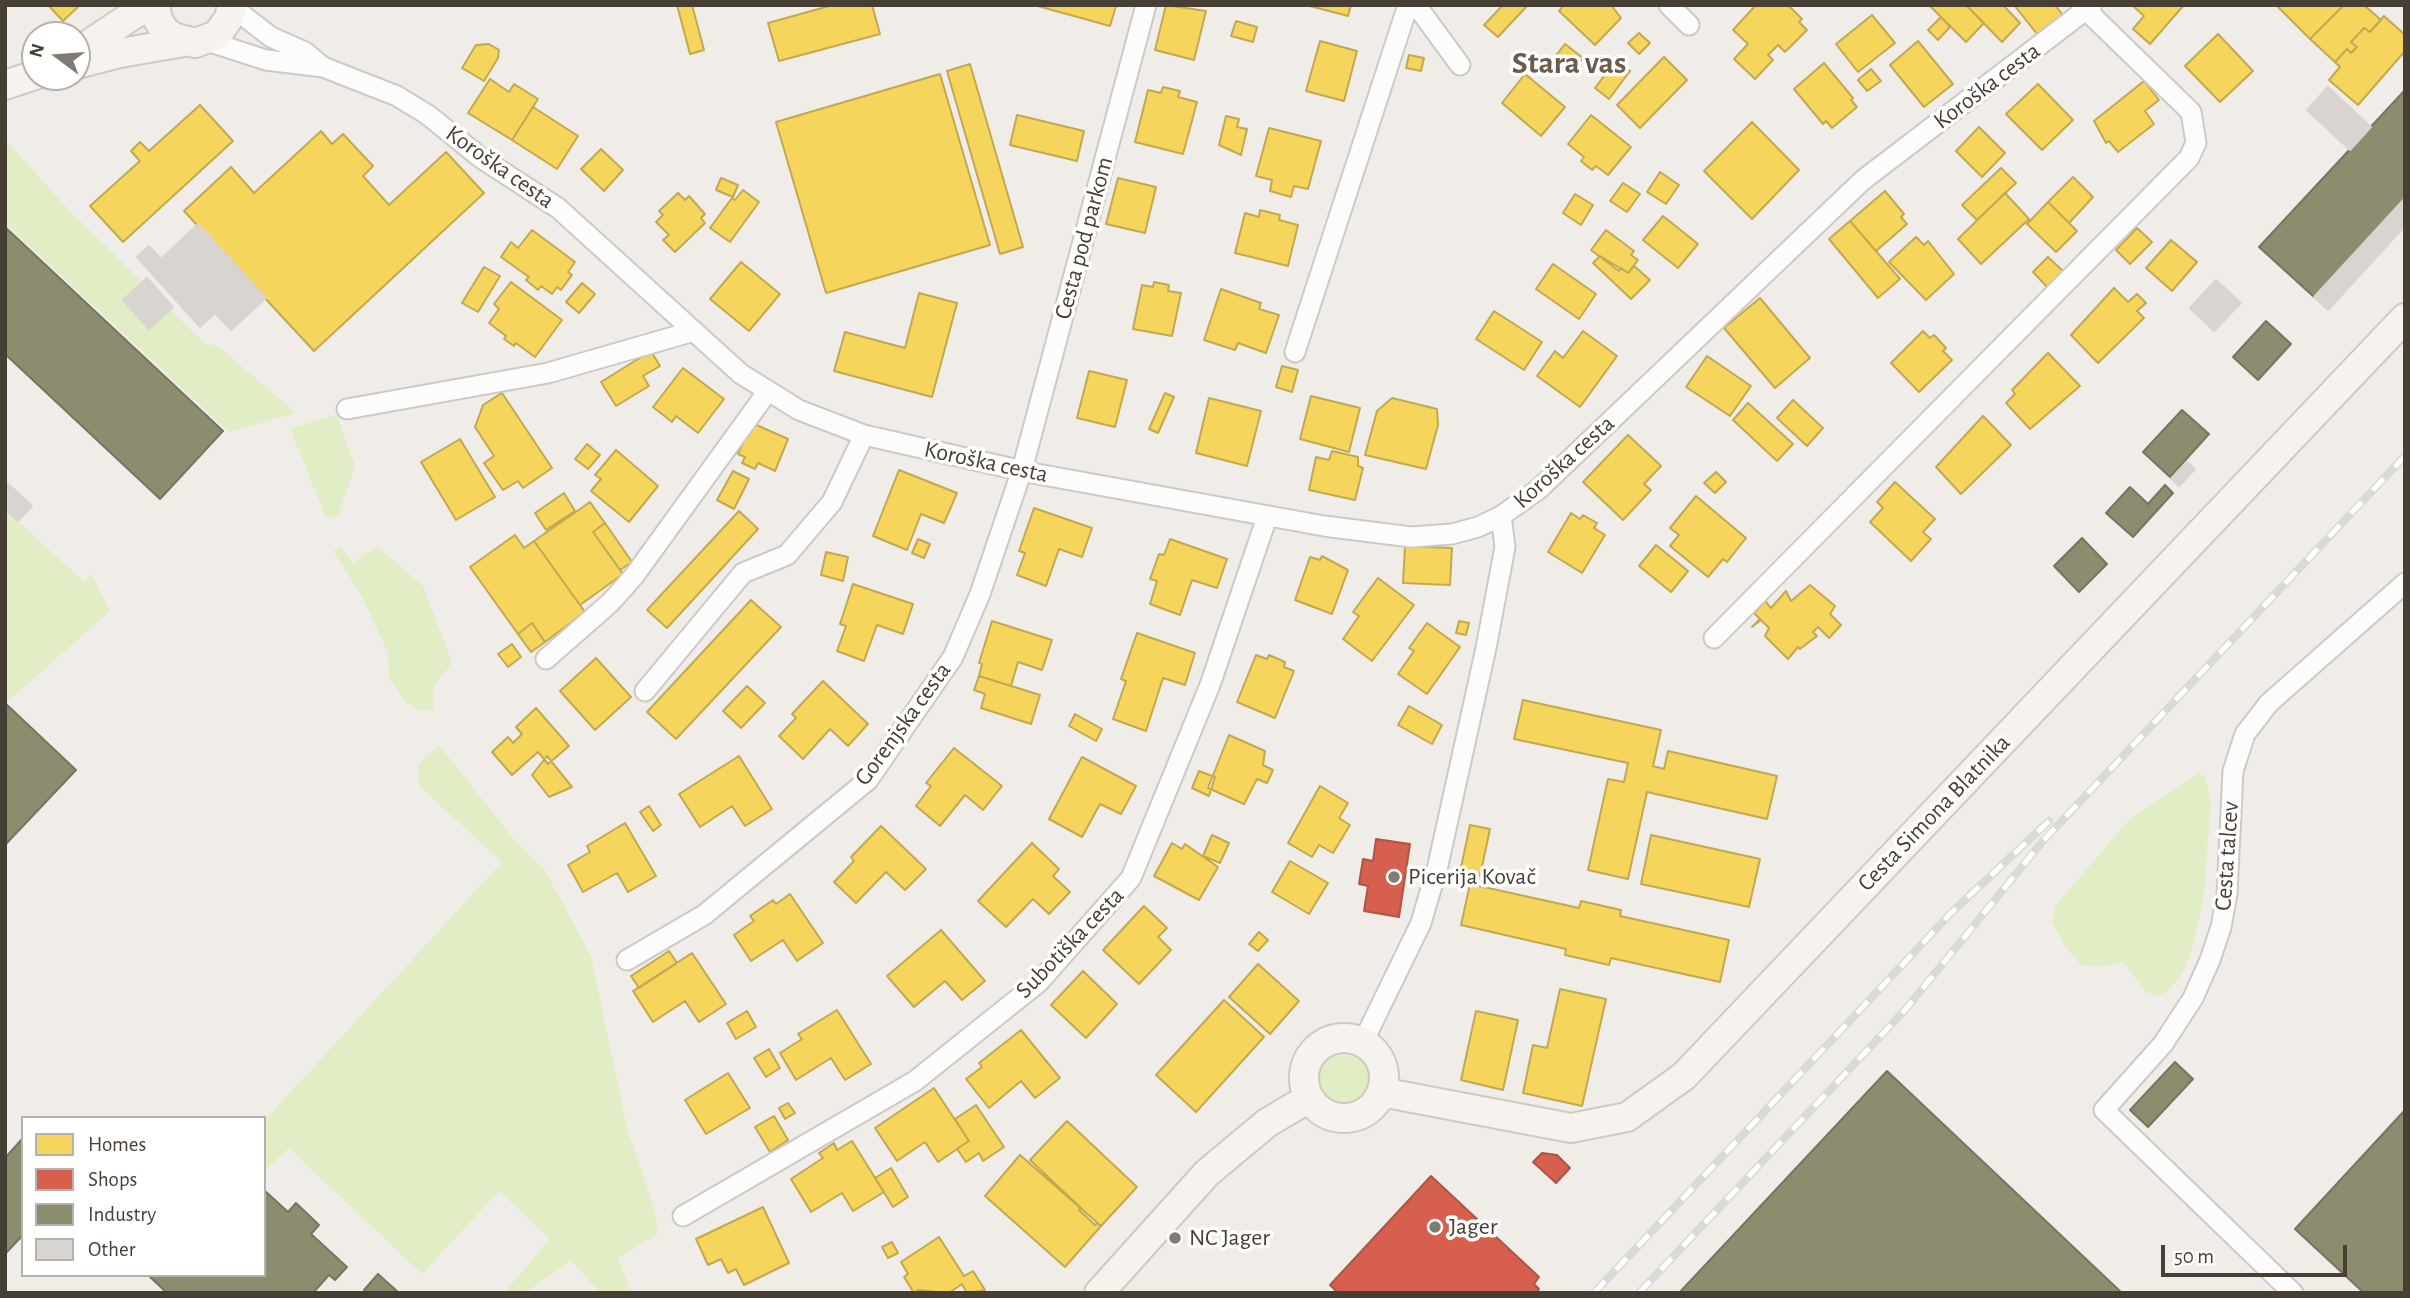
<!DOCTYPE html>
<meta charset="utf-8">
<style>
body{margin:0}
#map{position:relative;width:2410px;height:1298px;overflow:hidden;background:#f0ede8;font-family:"Alegreya Sans",sans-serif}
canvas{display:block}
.frame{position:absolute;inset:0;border:7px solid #473e34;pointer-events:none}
.legend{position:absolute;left:21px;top:1116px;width:245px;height:161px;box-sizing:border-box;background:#fff;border:2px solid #b5b2ae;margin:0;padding:9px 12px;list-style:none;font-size:21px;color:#473e34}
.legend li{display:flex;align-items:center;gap:14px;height:35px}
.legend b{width:35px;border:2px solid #b5b2ae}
.north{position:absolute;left:21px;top:21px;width:70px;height:70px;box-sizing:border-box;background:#fff;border:2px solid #b5b2ae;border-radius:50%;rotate:286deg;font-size:19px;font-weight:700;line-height:28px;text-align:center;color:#473e34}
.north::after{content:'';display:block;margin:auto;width:24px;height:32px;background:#827b73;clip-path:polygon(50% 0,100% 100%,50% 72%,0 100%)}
.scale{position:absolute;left:2161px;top:1245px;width:186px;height:32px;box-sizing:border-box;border:4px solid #473e34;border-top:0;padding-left:9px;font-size:21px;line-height:24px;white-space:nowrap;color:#473e34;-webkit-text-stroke:5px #fff;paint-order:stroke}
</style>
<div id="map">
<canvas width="2410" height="1298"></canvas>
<div class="frame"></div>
<ul class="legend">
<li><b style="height:19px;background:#f6d55c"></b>Homes</li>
<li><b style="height:19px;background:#d6604d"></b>Shops</li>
<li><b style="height:19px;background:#8c8c6e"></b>Industry</li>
<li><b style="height:19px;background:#d8d4cf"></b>Other</li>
</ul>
<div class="north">N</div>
<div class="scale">50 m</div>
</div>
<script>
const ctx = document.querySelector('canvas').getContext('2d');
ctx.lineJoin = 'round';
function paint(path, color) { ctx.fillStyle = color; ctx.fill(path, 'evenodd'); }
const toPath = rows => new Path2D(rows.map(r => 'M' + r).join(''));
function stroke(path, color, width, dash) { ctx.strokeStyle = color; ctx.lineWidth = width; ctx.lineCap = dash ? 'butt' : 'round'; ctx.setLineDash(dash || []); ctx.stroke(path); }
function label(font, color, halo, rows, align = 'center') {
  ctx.font = font + ' "Alegreya Sans",sans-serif'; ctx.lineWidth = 7; ctx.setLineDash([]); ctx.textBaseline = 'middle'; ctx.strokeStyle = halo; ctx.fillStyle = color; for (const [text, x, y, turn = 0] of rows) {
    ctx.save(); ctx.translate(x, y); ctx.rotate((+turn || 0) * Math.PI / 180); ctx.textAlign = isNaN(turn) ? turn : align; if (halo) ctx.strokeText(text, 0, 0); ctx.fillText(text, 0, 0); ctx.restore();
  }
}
paint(toPath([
 [5,139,67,208,203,342,219,347,296,413,229,432,5,223],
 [337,415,355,466,338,515,326,518,290,428],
 [8,512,84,582,91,573,110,611,5,704,5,515],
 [340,546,353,563,377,546,423,586,452,663,433,687,433,711,418,710,405,702,389,678,388,652,360,593,333,551],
 [439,745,514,839,544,869,591,956,627,1128,655,1211,658,1234,618,1258,632,1293,600,1293,571,1260,525,1293,504,1293,550,1239,499,1191,422,1274,289,1148,264,1171,264,1121,502,862,420,787,417,766],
 [2199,773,2205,777,2211,801,2204,894,2194,943,2183,972,2169,990,2157,996,2146,992,2123,962,2098,967,2081,965,2064,945,2052,922,2056,905,2129,820],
 '1313 1078a30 30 0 1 1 60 0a30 30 0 1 1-60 0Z'
]), '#e1edc5');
const homes = toPath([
 [48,5,80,5,63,21,48,5],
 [677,5,692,5,704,50,690,54,677,5],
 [833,5,872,5,880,34,779,61,768,23,833,5],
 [1034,5,1113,5,1116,6,1110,26,1034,5],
 [1166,5,1206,11,1194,60,1155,50,1166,5],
 [1306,5,1351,5,1348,16,1306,5],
 [1503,5,1527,6,1498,37,1484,25,1503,5],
 [1564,5,1611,5,1621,18,1595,45,1559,11,1564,5],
 [1756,5,1788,5,1802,19,1799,22,1807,30,1785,52,1778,45,1768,55,1773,60,1755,79,1734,59,1748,44,1733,30,1756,5],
 [1966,5,1984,23,1966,42,1930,6,1966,5],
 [1966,5,2003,5,2020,23,2002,42,1966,5],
 [2014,5,2055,5,2066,19,2041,39,2014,5],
 [2132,5,2184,5,2150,44,2133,29,2144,16,2132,5],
 [2276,5,2344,5,2310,39,2276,5],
 [2344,5,2364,5,2381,20,2370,32,2364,28,2351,42,2357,47,2351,53,2347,49,2335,62,2310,39,2344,5],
 [1872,15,1895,43,1858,72,1836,44,1872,15],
 [2384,16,2405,35,2405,51,2358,105,2329,80,2340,67,2335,62,2347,49,2351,53,2357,47,2351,42,2364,28,2370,32,2384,16],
 [1941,17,1950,27,1938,40,1928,30,1941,17],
 [1236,21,1257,27,1253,42,1231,36,1236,21],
 [1639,33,1650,43,1639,54,1628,43,1639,33],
 [2218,34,2253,71,2220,102,2185,66,2218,34],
 [1320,41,1357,51,1344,101,1306,91,1320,41],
 [1918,41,1953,84,1924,107,1890,65,1918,41],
 [489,44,499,50,498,58,484,81,462,68,476,45,489,44],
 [1565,44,1583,58,1571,72,1554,58,1565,44],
 [1409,55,1424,58,1421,71,1406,68,1409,55],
 [1664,57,1687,80,1640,128,1617,105,1664,57],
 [1616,60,1630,71,1609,99,1595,88,1616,60],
 [1824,63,1853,98,1851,100,1857,107,1832,128,1826,121,1823,124,1794,89,1824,63],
 [970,64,1023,247,1000,254,947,71,970,64],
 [1871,69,1881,81,1867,91,1858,80,1871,69],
 [940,74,990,245,826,293,776,122,940,74],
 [1525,74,1565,107,1541,136,1502,103,1525,74],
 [490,79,509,92,514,84,538,99,512,140,468,113,490,79],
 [2144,81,2159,100,2145,111,2154,124,2118,152,2109,141,2106,143,2094,121,2144,81],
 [2038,84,2073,120,2042,150,2006,114,2038,84],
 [1163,87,1180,91,1178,97,1197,102,1183,154,1135,142,1148,90,1161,93,1163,87],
 [200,105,233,141,123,242,90,206,140,161,131,151,140,142,149,151,200,105],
 [533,107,578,136,557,169,512,140,533,107],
 [1017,115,1084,131,1077,161,1010,145,1017,115],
 [1591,115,1631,147,1608,175,1596,166,1592,170,1581,161,1584,157,1568,144,1591,115],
 [1226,116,1239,119,1237,127,1247,129,1241,155,1219,145,1226,116],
 [1752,122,1799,170,1752,219,1704,171,1752,122],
 [1979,127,2005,153,1982,177,1956,151,1979,127],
 [1269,128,1321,141,1308,189,1294,186,1291,197,1270,191,1272,180,1256,176,1269,128],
 [321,131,332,144,343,134,373,166,363,176,389,205,446,152,484,193,314,351,184,211,231,167,254,193,321,131],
 [601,149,623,170,604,191,581,169,601,149],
 [2001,168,2016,183,1977,220,1962,205,2001,168],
 [1660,172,1679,185,1666,204,1647,192,1660,172],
 [2073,177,2093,197,2069,223,2048,202,2073,177],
 [721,178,738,185,733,197,716,190,721,178],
 [1118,178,1156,187,1145,233,1106,224,1118,178],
 [1623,183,1640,194,1627,212,1610,201,1623,183],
 [743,190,759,202,730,242,710,228,732,198,735,200,743,190],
 [1885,191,1904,214,1901,217,1907,224,1876,251,1850,221,1885,191],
 [678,193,685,200,689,196,705,214,701,218,705,223,675,252,663,240,669,235,656,222,663,215,659,211,678,193],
 [2005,193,2029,219,1981,264,1958,239,2005,193],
 [1575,194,1593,205,1581,225,1563,213,1575,194],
 [2048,202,2077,231,2056,252,2027,224,2048,202],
 [1260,210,1280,215,1279,220,1298,225,1288,266,1235,253,1245,213,1259,217,1260,210],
 [1663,216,1698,244,1678,268,1643,240,1663,216],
 [1850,221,1900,279,1878,298,1829,239,1850,221],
 [2137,228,2152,242,2130,264,2116,250,2137,228],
 [532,230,575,262,568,272,572,275,561,290,557,287,552,294,541,286,538,290,526,280,529,277,501,257,511,242,518,248,532,230],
 [1606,230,1634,251,1631,255,1638,260,1628,273,1621,268,1619,271,1591,250,1606,230],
 [1916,237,1924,245,1928,241,1954,274,1926,300,1889,262,1916,237],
 [2171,240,2197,262,2172,291,2146,268,2171,240],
 [1600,256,1628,273,1634,266,1650,280,1631,299,1593,263,1600,256],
 [2048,257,2064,272,2048,288,2033,272,2048,257],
 [741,262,780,294,749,331,710,299,741,262],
 [1553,264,1596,294,1579,319,1536,289,1553,264],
 [484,267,500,276,478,312,462,303,484,267],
 [511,282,562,320,535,357,516,343,514,346,504,339,506,336,489,323,499,309,494,304,511,282],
 [1154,282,1169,285,1168,291,1181,293,1172,336,1133,329,1142,285,1153,287,1154,282],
 [582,283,595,294,579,313,566,302,582,283],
 [2114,288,2128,302,2137,294,2146,303,2137,311,2144,318,2098,363,2071,335,2114,288],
 [1221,289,1261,303,1259,309,1279,315,1266,353,1238,343,1235,350,1204,340,1221,289],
 [919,293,957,303,932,397,834,371,845,332,905,348,919,293],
 [1760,298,1810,358,1775,388,1724,328,1760,298],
 [1494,311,1542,342,1524,370,1476,339,1494,311],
 [1583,331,1617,356,1580,407,1537,376,1555,351,1563,358,1583,331],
 [1923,331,1930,338,1934,335,1946,348,1943,351,1952,360,1919,392,1891,363,1923,331],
 [651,351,660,366,643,376,649,386,616,406,601,382,651,351],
 [2048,353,2080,386,2030,429,2006,403,2015,394,2012,390,2048,353],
 [1707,356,1751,386,1730,416,1686,387,1707,356],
 [1282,366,1298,370,1292,392,1276,387,1282,366],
 [683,368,724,399,698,433,676,416,672,422,653,407,683,368],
 [1089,371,1127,380,1115,427,1077,418,1089,371],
 [502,393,552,468,523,488,518,481,503,490,484,463,494,456,475,427,483,405,502,393],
 [1165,393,1174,397,1158,433,1149,429,1165,393],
 [1311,396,1360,408,1349,452,1300,439,1311,396],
 [1209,398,1261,411,1247,466,1196,453,1209,398],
 [1392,398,1437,409,1438,425,1426,469,1365,455,1377,411,1392,398],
 [1793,400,1823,428,1807,446,1777,418,1793,400],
 [1748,403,1793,444,1777,461,1733,420,1748,403],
 [1983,416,2011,445,1961,494,1936,467,1983,416],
 [752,423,788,439,775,471,758,463,755,469,742,463,745,457,738,454,752,423],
 [1628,435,1661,466,1644,484,1651,490,1623,520,1583,482,1628,435],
 [460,439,495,497,456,520,421,462,460,439],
 [587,444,600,455,588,469,575,459,587,444],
 [616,450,658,486,629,522,591,491,601,479,595,475,616,450],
 [1332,451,1358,457,1358,466,1363,468,1355,500,1309,490,1316,457,1329,460,1332,451],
 [899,470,957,493,944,523,921,514,907,550,873,536,899,470],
 [733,471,749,479,734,509,717,500,733,471],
 [1716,472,1726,482,1715,493,1704,483,1716,472],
 [1895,482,1935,519,1923,532,1931,539,1911,561,1870,522,1883,508,1877,502,1895,482],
 [564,493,575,511,546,530,535,513,564,493],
 [1696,496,1746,538,1727,562,1723,559,1708,577,1670,546,1679,535,1670,528,1696,496],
 [590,502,605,523,593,532,623,574,580,605,534,541,590,502],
 [1034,508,1092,528,1082,557,1059,549,1046,586,1017,575,1025,553,1019,551,1034,508],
 [739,511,758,529,667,628,647,610,739,511],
 [1571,513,1580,519,1583,515,1597,523,1594,528,1605,535,1582,573,1548,552,1571,513],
 [605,523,632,562,620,570,593,532,605,523],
 [515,535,524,548,534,541,585,612,545,642,532,623,518,634,470,567,515,535],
 [918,539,930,544,924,558,912,553,918,539],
 [1170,539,1227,559,1217,588,1192,580,1180,615,1150,604,1157,581,1150,579,1159,554,1164,555,1170,539],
 [1656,545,1688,571,1671,592,1639,566,1656,545],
 [1405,546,1452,548,1450,585,1403,583,1405,546],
 [826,552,848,557,843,581,821,575,826,552],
 [1322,556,1348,570,1332,614,1295,600,1310,557,1320,560,1322,556],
 [1378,578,1414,605,1372,661,1343,639,1359,616,1353,612,1378,578],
 [853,584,913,604,903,634,877,625,864,661,837,651,846,626,840,624,853,584],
 [1810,585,1835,606,1830,614,1841,625,1829,638,1818,627,1813,632,1817,636,1800,649,1798,647,1788,659,1765,636,1769,628,1761,620,1752,627,1760,619,1754,613,1765,601,1771,608,1786,591,1791,601,1810,585],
 [751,600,781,627,676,739,647,712,751,600],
 [992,621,1052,640,1042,670,1018,662,1011,686,979,676,982,664,979,663,992,621],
 [1459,621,1469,623,1466,635,1456,633,1459,621],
 [532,623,545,642,531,652,518,634,532,623],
 [1427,623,1460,647,1427,694,1398,674,1414,651,1409,648,1427,623],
 [1137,633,1195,653,1185,685,1163,678,1146,731,1113,719,1126,681,1121,679,1137,633],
 [512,644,521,657,508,667,498,654,512,644],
 [1256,655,1267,659,1269,655,1285,662,1284,667,1294,671,1275,718,1237,702,1256,655],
 [596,658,631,697,595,730,560,691,596,658],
 [979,676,1040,695,1031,724,981,708,985,694,974,690,979,676],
 [823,681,868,724,848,746,830,729,803,759,779,736,796,718,792,714,823,681],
 [747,686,765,703,741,728,723,711,747,686],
 [1523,700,1661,730,1653,766,1664,769,1668,751,1777,776,1767,819,1647,792,1628,879,1588,870,1608,779,1624,782,1628,763,1514,739,1523,700],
 [1409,706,1442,725,1432,744,1398,725,1409,706],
 [536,708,569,746,548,764,538,752,512,775,492,752,508,737,513,743,522,734,516,727,536,708],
 [1075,714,1102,729,1096,741,1069,726,1075,714],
 [1229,735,1265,751,1263,765,1273,770,1267,783,1257,779,1244,804,1208,788,1229,735],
 [954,748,1002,786,983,810,965,795,940,826,916,806,931,786,926,783,954,748],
 [547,756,572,787,549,797,532,775,547,756],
 [739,756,772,809,745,826,732,806,700,827,679,794,739,756],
 [1082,757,1136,786,1121,814,1100,804,1082,837,1049,819,1082,757],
 [1199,771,1215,777,1209,796,1192,788,1199,771],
 [1320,786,1348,803,1339,818,1350,825,1333,853,1319,845,1312,857,1288,843,1320,786],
 [649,806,661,825,653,831,640,812,649,806],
 [625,823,656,876,628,892,617,873,583,892,568,865,590,852,587,846,625,823],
 [1470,825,1490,829,1480,876,1460,872,1470,825],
 [881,826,926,869,905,890,886,872,856,903,834,882,854,861,851,857,881,826],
 [1212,835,1229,843,1220,863,1203,856,1212,835],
 [1651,835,1760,859,1749,907,1641,884,1651,835],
 [1032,843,1059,869,1053,876,1070,892,1049,914,1033,899,1006,927,978,901,1032,843],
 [1172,843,1182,849,1185,844,1218,867,1199,900,1154,876,1172,843],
 [1290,861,1328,883,1309,914,1272,892,1290,861],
 [1470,884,1579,908,1581,901,1621,910,1620,916,1729,940,1720,982,1611,958,1609,965,1565,955,1566,949,1461,925,1470,884],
 [790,894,823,943,797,961,783,940,751,961,734,935,754,921,750,916,773,900,776,904,790,894],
 [1144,906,1167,928,1158,937,1171,950,1139,984,1103,950,1144,906],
 [941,930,985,981,962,1000,945,981,914,1007,887,976,941,930],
 [1259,932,1268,940,1258,951,1249,944,1259,932],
 [669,951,677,963,639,988,631,976,669,951],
 [692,953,726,1004,699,1022,685,1001,653,1022,633,991,692,953],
 [1258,964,1299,1001,1270,1034,1229,997,1258,964],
 [1083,971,1117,1004,1086,1038,1051,1005,1083,971],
 [1560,989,1606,999,1582,1106,1523,1093,1533,1045,1547,1048,1560,989],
 [1224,1000,1264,1037,1196,1112,1156,1075,1224,1000],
 [837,1010,871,1064,845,1080,831,1058,796,1080,780,1053,802,1039,798,1034,837,1010],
 [747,1011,756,1027,736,1039,727,1023,747,1011],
 [1476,1011,1518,1020,1503,1090,1461,1080,1476,1011],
 [1021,1030,1060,1078,1035,1098,1021,1081,989,1108,966,1079,982,1067,979,1063,1021,1030],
 [769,1049,780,1068,766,1077,754,1058,769,1049],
 [728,1073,750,1108,706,1134,685,1100,728,1073],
 [934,1088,969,1141,938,1162,925,1142,897,1161,875,1128,934,1088],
 [788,1103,795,1113,785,1119,779,1108,788,1103],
 [976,1105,1004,1147,983,1161,979,1153,966,1162,957,1149,969,1141,955,1119,976,1105],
 [774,1116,788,1140,770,1152,755,1127,774,1116],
 [1067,1121,1137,1187,1101,1226,1097,1223,1095,1225,1079,1210,1081,1208,1030,1160,1067,1121],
 [852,1141,884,1192,853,1211,842,1193,811,1212,791,1179,823,1158,819,1153,834,1143,837,1150,852,1141],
 [1020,1155,1101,1226,1065,1267,985,1196,1020,1155],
 [891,1168,908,1197,893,1207,875,1178,891,1168],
 [763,1207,789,1263,744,1285,736,1269,728,1273,721,1259,708,1265,696,1239,763,1207],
 [939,1237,964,1276,973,1271,985,1290,967,1293,962,1284,949,1293,918,1290,914,1293,904,1277,908,1274,901,1262,939,1237],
 [892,1242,898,1253,888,1258,882,1247,892,1242]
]);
paint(homes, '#f6d55c');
stroke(homes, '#c2a850', 2);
const shops = toPath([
 [1376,839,1410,844,1399,917,1364,911,1368,886,1359,884,1363,859,1373,861,1376,839],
 [1542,1153,1557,1155,1570,1168,1556,1183,1533,1162,1542,1153],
 [1431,1176,1539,1277,1534,1284,1539,1289,1536,1293,1338,1293,1330,1285,1431,1176]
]);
paint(shops, '#d6604d');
stroke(shops, '#ab5646', 2);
const industry = toPath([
 [2405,90,2405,198,2314,297,2259,247,2405,90],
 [5,227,223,431,160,499,5,354,5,227],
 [2266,321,2291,344,2258,380,2233,357,2266,321],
 [2182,410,2209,434,2170,477,2143,452,2182,410],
 [2165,485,2173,493,2133,537,2106,513,2130,487,2148,504,2165,485],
 [2082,538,2107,564,2079,592,2054,566,2082,538],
 [5,703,76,770,5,845,5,703],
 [2175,1062,2193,1079,2148,1127,2130,1110,2175,1062],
 [1887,1071,2122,1293,1679,1293,1887,1071],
 [2405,1110,2405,1293,2364,1293,2295,1229,2405,1110],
 [22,1139,23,1235,5,1254,5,1158,22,1139],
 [264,1190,288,1212,296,1203,319,1225,311,1234,347,1267,335,1280,329,1275,313,1293,167,1293,148,1275,264,1275,264,1190],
 [378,1274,398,1292,368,1293,364,1290,378,1274]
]);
paint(industry, '#8c8c6e');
stroke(industry, '#77755d', 2);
const building = toPath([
 [2328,87,2371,127,2350,150,2307,110,2328,87],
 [2405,198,2405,226,2328,310,2314,297,2405,198],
 [198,224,266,298,231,330,215,313,200,327,137,257,149,246,161,259,198,224],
 [147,278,173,307,149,329,123,300,147,278],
 [2216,280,2241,303,2214,331,2190,308,2216,280],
 [2187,462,2195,469,2179,486,2171,479,2187,462],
 [5,481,32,506,18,521,5,509,5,481]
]);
paint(building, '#d8d4cf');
stroke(building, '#d9d4ce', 2);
const street = toPath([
 [1416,5,1460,65],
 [1669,5,1689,25],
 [232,7,271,37,305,52,323,67,397,96,428,115,481,158,558,208,741,374,799,410,864,435,1032,473,1324,526,1411,537,1452,534,1478,527,1501,516,1539,489,1863,180,2092,5],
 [207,41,266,60,323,67],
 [1295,352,1408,5],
 [347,409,548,373,694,331],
 [1714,638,2189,158,2196,143,2191,112,2081,5],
 [546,659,611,602,634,576,768,391],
 [645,691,743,573,787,555,832,502,864,435],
 [627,960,704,915,868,780,953,657,980,594,1022,470,1146,5],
 [1363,1042,1421,923,1438,865,1486,648,1505,547,1501,516],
 [683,1216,915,1081,1039,982,1131,878,1210,685,1267,517],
 [2293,1293,2104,1110,2163,1044,2193,998,2210,960,2221,927,2227,894,2233,771,2245,734,2269,703,2405,583]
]);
const secondary = toPath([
 [155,5,158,20,164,30,173,37,195,43,217,35,229,18,232,5],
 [77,52,148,5],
 [77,64,120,53,184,42],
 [5,85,35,75],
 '1304 1078a40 40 0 1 1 80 0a40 40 0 1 1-80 0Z',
 [1381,1092,1571,1128,1627,1117,1684,1076,2405,318],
 [1099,1293,1207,1173,1267,1123,1309,1098]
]);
stroke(street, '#cdc9c4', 23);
stroke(secondary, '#d0cabe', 32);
stroke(street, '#fdfcfc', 19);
stroke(secondary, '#f6f3ee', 28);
const rail = toPath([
 [1594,1293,1952,912,2049,821],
 [1639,1293,1905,1010,2042,842,2405,456]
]);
stroke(rail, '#d9d9d8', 8);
stroke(rail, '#fff', 5, [16]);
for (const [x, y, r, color] of [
 [1394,877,7,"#827b73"],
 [1435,1227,7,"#827b73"],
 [1175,1238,7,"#827b73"]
]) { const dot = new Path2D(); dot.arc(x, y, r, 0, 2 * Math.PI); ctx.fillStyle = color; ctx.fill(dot); stroke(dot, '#fff', 2.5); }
label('24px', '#473e34', '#fff', [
 ["Koroška cesta",1987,86,-37],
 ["Koroška cesta",500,167,35],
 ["Cesta pod parkom",1084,238,-75],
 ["Koroška cesta",986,462,12],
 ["Koroška cesta",1564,462,-42],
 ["Gorenjska cesta",903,724,-54],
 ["Cesta Simona Blatnika",1934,813,-46],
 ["Cesta talcev",2227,856,-86],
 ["Subotiška cesta",1070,943,-46]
]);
label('24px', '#473e34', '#fff', [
 ["Picerija Kovač",1408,877],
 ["Jager",1449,1227],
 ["NC Jager",1189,1238]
], 'left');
label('bold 32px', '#6b5b4a', '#fff', [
 ["Stara vas",1569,63]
]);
</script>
